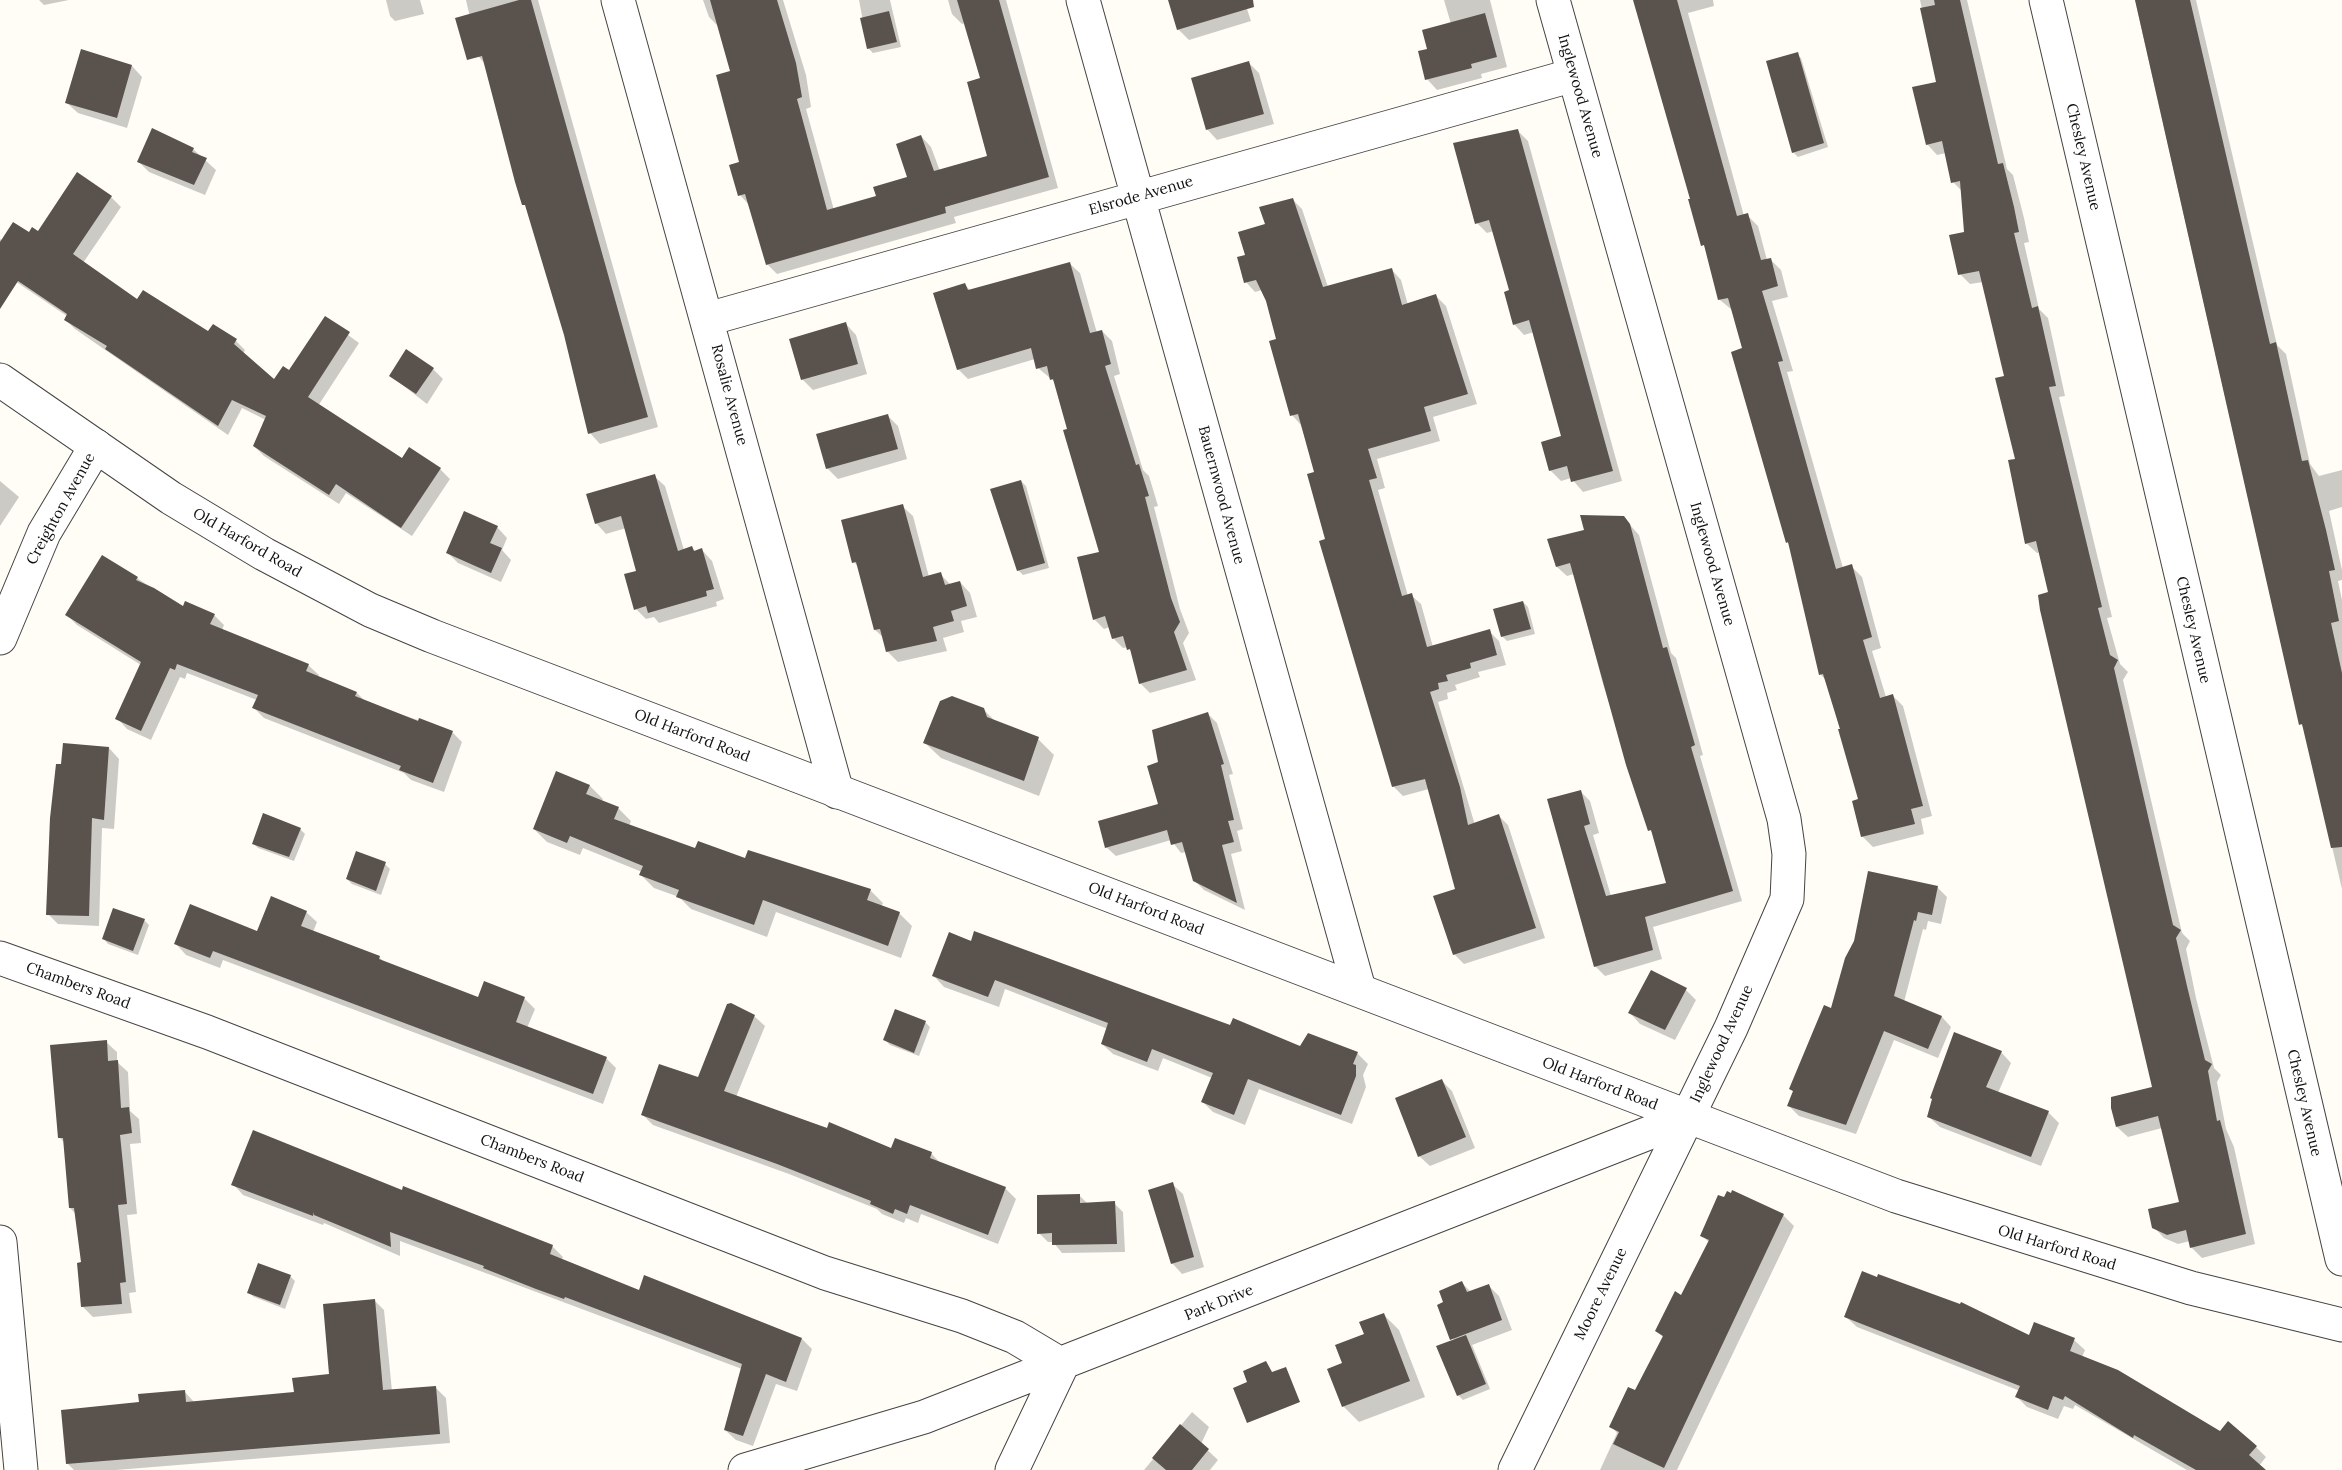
<!DOCTYPE html>
<style>
body{margin:0}
canvas{display:block;background:#fffdf5}
</style>
<canvas width="2342" height="1470"></canvas>
<script>
const ctx = document.querySelector('canvas').getContext('2d');
ctx.lineJoin = 'round';
function paint(path, color) { ctx.fillStyle = color; ctx.fill(path, 'evenodd'); }
const toPath = rows => new Path2D(rows.map(r => 'M' + r).join(''));
function stroke(path, color, width, dash) { ctx.strokeStyle = color; ctx.lineWidth = width; ctx.lineCap = dash ? 'butt' : 'round'; ctx.setLineDash(dash || []); ctx.stroke(path); }
function label(font, color, halo, rows, align = 'center') {
  ctx.font = font + ' Lora,serif'; ctx.lineWidth = 6; ctx.setLineDash([]); ctx.textBaseline = 'middle'; ctx.strokeStyle = halo; ctx.fillStyle = color; for (const [text, x, y, turn = 0] of rows) {
    ctx.save(); ctx.translate(x, y); ctx.rotate((+turn || 0) * Math.PI / 180); ctx.textAlign = isNaN(turn) ? turn : align; if (halo) ctx.strokeText(text, 0, 0); ctx.fillText(text, 0, 0); ctx.restore();
  }
}
paint(toPath([
 [39,0,69,0,44,5],
 [386,0,420,0,424,14,395,21,390,16],
 [466,0,538,0,658,427,600,444,590,433,565,335,485,64,479,57],
 [703,0,783,0,806,75,811,107,806,109,834,210,878,198,909,178,921,136,931,147,940,171,989,157,982,79,965,23,962,24,952,14,948,0,1006,0,1058,188,954,217,956,223,777,274,767,264,750,206,740,195,741,163,732,72,718,26,709,17],
 [859,0,890,0,901,47,873,53,868,48],
 [1170,0,1244,0,1251,21,1189,40,1178,29],
 [1444,0,1490,0,1507,67,1481,74,1482,78,1437,90,1427,79,1429,50,1451,24],
 [1634,0,1713,0,1714,6,1688,13,1744,216,1747,215,1758,226,1767,260,1770,259,1781,270,1788,297,1772,301,1793,371,1787,372,1843,568,1851,566,1862,577,1881,648,1872,651,1886,697,1892,695,1903,706,1932,816,1921,819,1924,834,1873,847,1862,836,1860,800,1826,680,1821,675,1790,546,1787,542,1743,350,1732,310,1720,300],
 [1920,0,1967,0,2007,169,2013,175,2024,218,2029,242,2024,243,2039,309,2048,318,2065,396,2059,397,2112,617,2107,618,2120,664,2128,672,2123,680,2182,933,2190,941,2186,949,2196,998,2214,1068,2221,1075,2217,1082,2226,1129,2234,1147,2255,1244,2202,1258,2192,1248,2190,1241,2178,1244,2164,1238,2154,1227,2181,1203,2162,1128,2128,1137,2117,1127,2154,1088,2050,594,2040,552,2037,553,2026,543,2006,377,1983,282,1970,284,1960,274,1966,233,1963,192,1953,182,1946,153,1937,155,1927,144,1938,83],
 [2135,0,2196,0,2277,345,2286,354,2310,464,2319,476,2342,470,2342,507,2329,511,2342,570,2342,580,2338,581,2342,600,2342,889,2304,728,2301,724,2284,656],
 [1796,54,1801,58,1828,147,1798,157,1793,152],
 [1249,63,1259,73,1274,124,1217,140,1207,129],
 [132,66,142,77,127,128,78,113,67,103],
 [1517,130,1528,141,1622,481,1583,492,1571,478,1561,481,1550,470,1563,437,1534,332,1524,335,1514,324,1511,291,1494,231,1487,233,1477,223],
 [193,149,216,170,205,195,149,172,138,161],
 [111,197,121,207,83,263,138,301,208,333,236,341,245,350,243,354,274,381,290,372,325,318,359,343,318,406,402,460,440,469,450,479,412,536,346,493,339,504,264,456,254,446,266,420,242,408,228,435,75,329,65,319,67,316,0,271,0,239,3,241,38,233],
 [1292,199,1302,209,1328,287,1392,270,1401,280,1408,305,1436,296,1446,306,1477,404,1433,417,1440,441,1377,459,1385,488,1378,490,1408,596,1411,595,1421,604,1433,647,1489,631,1499,641,1506,665,1478,672,1480,677,1455,685,1457,690,1447,693,1448,699,1438,702,1475,825,1499,816,1508,825,1545,938,1464,964,1454,954,1457,890,1429,789,1403,796,1393,786,1327,540,1316,473,1301,425,1292,415,1278,340,1268,301,1262,290,1255,292,1246,282,1247,256,1266,225],
 [1070,264,1080,273,1097,333,1102,331,1112,341,1120,374,1114,376,1143,470,1149,476,1158,506,1154,507,1180,609,1189,633,1183,643,1196,680,1150,693,1140,683,1132,653,1128,647,1123,648,1113,638,1110,627,1104,629,1094,619,1101,553,1056,383,1038,368,1035,359,968,379,958,369,965,285,971,291],
 [846,324,856,335,867,374,813,390,802,379],
 [433,369,443,379,427,404,391,376],
 [888,416,898,426,907,459,838,479,827,468],
 [654,476,665,486,684,550,692,548,696,552,702,550,712,561,724,599,716,602,717,606,659,623,654,617,646,619,636,609,638,572,626,528,606,534,596,523],
 [0,481,19,497,0,526],
 [1021,481,1026,486,1049,568,1023,575,1018,570],
 [902,506,913,516,929,577,940,574,951,585,960,582,970,593,977,617,961,621,964,632,943,638,947,651,898,662,887,651,884,638,875,630,859,568,854,562],
 [1623,517,1639,535,1671,653,1676,658,1703,755,1700,756,1742,901,1653,927,1662,959,1605,976,1595,966,1581,792,1590,801,1599,833,1593,835,1611,896,1668,884,1654,834,1650,830,1603,684,1574,574,1567,576,1557,567,1549,540,1586,531],
 [497,527,507,538,502,550,511,560,501,582,458,563,448,553],
 [137,578,183,609,214,615,224,625,222,630,308,665,319,675,318,677,357,693,366,702,452,732,462,742,444,792,411,780,404,773,264,718,254,708,257,700,187,673,185,679,180,677,151,740,127,729,117,718,141,665,77,625,67,615],
 [1523,602,1528,607,1535,634,1507,641,1502,636],
 [983,709,997,723,1038,739,1054,755,1039,796,941,758,925,743],
 [1208,714,1217,723,1233,774,1229,775,1243,829,1237,831,1242,851,1231,854,1245,910,1204,890,1194,880,1186,852,1181,853,1171,840,1116,856,1106,847,1159,805,1159,763],
 [109,748,119,759,114,829,102,828,99,926,58,924,48,914],
 [590,786,603,799,601,802,618,808,631,821,629,826,696,850,745,859,870,890,883,903,881,907,899,913,912,926,901,958,776,912,767,937,691,909,679,897,654,888,641,875,642,872,583,848,580,855,547,842,534,829],
 [300,829,305,834,294,861,258,848,254,844],
 [357,853,385,864,390,869,381,895,352,884,347,879],
 [1937,887,1947,897,1941,924,1928,921,1926,930,1923,929,1904,1002,1942,1017,1951,1027,1938,1058,1894,1040,1856,1134,1799,1116,1789,1106,1794,1092,1791,1089,1832,1010],
 [306,912,317,922,313,932,379,957,385,963,479,999,524,998,535,1009,527,1028,606,1058,616,1068,603,1104,223,960,220,968,186,955,176,944,258,933],
 [144,920,149,925,138,955,108,944,104,939],
 [950,934,1301,1048,1357,1053,1368,1064,1363,1075,1366,1087,1352,1124,1259,1089,1245,1125,1213,1112,1203,1102,1212,1078,1163,1058,1158,1071,1113,1054,1102,1044,1108,1029,1005,989,999,1007,944,987,934,976],
 [1686,990,1696,1000,1675,1040,1640,1024,1630,1013],
 [896,1011,926,1023,930,1027,919,1056,890,1045,885,1040],
 [754,1016,765,1026,736,1097,892,1150,931,1153,941,1164,1005,1188,1016,1199,998,1244,921,1214,918,1223,906,1218,904,1223,882,1214,877,1209,789,1174,653,1125,643,1115,699,1079],
 [106,1042,117,1052,117,1062,128,1072,130,1111,139,1119,141,1143,130,1144,137,1214,127,1215,136,1292,129,1293,132,1313,93,1317,83,1307,82,1264,76,1214,70,1208,65,1143,60,1138],
 [2001,1052,2011,1063,1998,1093,2048,1112,2059,1123,2041,1166,1940,1127,1929,1117],
 [1442,1081,1452,1091,1475,1148,1430,1166,1419,1156],
 [233,1184,403,1192,552,1246,563,1257,561,1260,640,1292,802,1339,812,1349,797,1391,776,1384,753,1446,736,1440,725,1430,742,1369,400,1241,400,1256,324,1223,323,1225,243,1195],
 [1172,1184,1183,1194,1204,1267,1182,1274,1172,1263],
 [1079,1195,1088,1204,1114,1203,1123,1212,1125,1252,1062,1253,1053,1242,1048,1242,1039,1233],
 [1783,1215,1794,1226,1677,1470,1600,1470,1617,1433,1611,1426,1635,1392,1664,1338,1657,1331,1682,1297,1710,1243,1702,1236],
 [290,1276,295,1281,285,1309,254,1297,249,1293],
 [1462,1283,1471,1292,1488,1285,1499,1296,1512,1330,1472,1345,1490,1389,1463,1400,1458,1395,1454,1341,1445,1303],
 [374,1300,384,1310,392,1391,436,1388,446,1398,450,1443,116,1470,74,1470,67,1463,141,1404,184,1391,194,1402,296,1394,331,1375],
 [1383,1314,1399,1330,1425,1397,1359,1422,1343,1406,1344,1364],
 [1846,1317,2074,1340,2085,1350,2082,1357,2220,1433,2256,1447,2266,1457,2259,1466,2259,1470,2187,1470,2075,1405,2073,1409,2064,1406,2058,1419,2027,1407,2017,1397,2020,1391,1857,1327],
 [1192,1412,1209,1427,1201,1444,1218,1460,1210,1470,1144,1470]
]), '#0003');
paint(toPath([
 [519,0,531,0,648,417,588,434,564,335,525,205,522,205,515,182,482,56,467,60,455,18],
 [710,0,777,0,796,63,802,97,797,99,827,210,876,196,873,187,907,177,896,144,921,135,934,171,987,156,967,82,980,78,957,0,999,0,1049,177,945,207,946,213,766,265,745,194,738,196,729,165,739,162,716,75,730,71],
 [1168,0,1253,0,1254,7,1177,30],
 [1633,0,1677,0,1737,216,1748,213,1761,260,1771,258,1778,286,1762,291,1783,361,1778,362,1836,569,1852,564,1872,637,1863,640,1880,698,1893,694,1923,806,1911,809,1915,824,1861,837,1852,801,1858,799,1838,729,1840,729,1823,674,1819,675,1788,542,1786,543,1731,352,1742,348,1728,298,1718,300,1704,245,1701,246,1688,199,1690,199],
 [1934,0,1960,0,1998,164,2003,163,2014,207,2019,232,2014,233,2032,308,2038,306,2056,386,2049,387,2102,607,2098,608,2110,655,2118,660,2114,668,2173,925,2181,930,2176,938,2187,986,2205,1060,2212,1064,2208,1071,2217,1121,2220,1120,2224,1135,2246,1234,2190,1248,2186,1230,2167,1235,2152,1228,2148,1209,2179,1202,2158,1116,2116,1127,2111,1108,2111,1097,2152,1087,2040,610,2038,595,2048,592,2036,541,2025,544,2008,460,2015,459,1995,378,2004,376,1979,271,1958,275,1949,235,1964,232,1960,181,1951,183,1942,141,1926,145,1912,87,1936,82,1920,8,1935,5],
 [2135,0,2190,0,2270,344,2276,342,2302,461,2308,460,2326,530,2335,570,2329,571,2339,621,2331,623,2342,673,2342,847,2331,848,2302,724,2299,725],
 [889,11,897,42,867,49,860,18],
 [1485,13,1497,57,1471,64,1472,68,1425,80,1418,51,1427,49,1422,30],
 [81,49,132,65,117,118,65,103],
 [1798,52,1824,143,1792,153,1766,61],
 [1249,61,1264,114,1206,130,1191,78],
 [152,128,194,148,192,152,207,158,194,185,137,162],
 [1518,129,1613,471,1571,482,1567,466,1549,471,1541,442,1561,436,1529,320,1513,325,1504,292,1509,290,1489,220,1475,224,1453,143],
 [77,172,112,196,73,254,137,299,143,290,208,331,213,324,237,339,234,344,274,379,283,366,289,370,325,316,350,332,308,397,402,458,409,447,441,468,401,528,336,484,329,495,253,446,266,416,232,400,218,426,105,349,107,346,64,320,67,314,18,281,0,309,0,242,13,222,29,232,32,227,38,231],
 [1293,198,1323,287,1392,268,1402,305,1436,294,1468,394,1424,407,1431,431,1368,449,1377,478,1369,480,1402,596,1412,593,1427,647,1490,629,1497,655,1470,663,1471,668,1446,675,1448,681,1438,683,1439,689,1430,692,1460,787,1468,825,1499,814,1536,928,1453,955,1433,896,1455,889,1425,779,1392,787,1319,541,1325,539,1307,474,1314,472,1298,414,1290,416,1269,341,1276,339,1266,301,1256,280,1244,283,1237,257,1245,255,1238,232,1265,224,1259,207],
 [1070,262,1090,333,1102,330,1111,364,1105,366,1136,465,1139,464,1149,496,1145,497,1171,598,1180,622,1174,632,1187,670,1139,684,1130,649,1127,650,1123,636,1112,639,1105,616,1093,620,1077,557,1099,552,1063,430,1067,429,1053,379,1050,380,1047,366,1036,369,1031,348,957,370,933,293,965,283,968,290],
 [846,322,858,364,801,380,789,339],
 [406,349,434,368,416,394,389,376],
 [888,414,898,449,826,469,816,434],
 [655,474,678,551,692,546,694,551,702,548,714,589,706,591,707,596,648,613,646,606,634,610,624,574,636,571,621,516,595,524,586,494],
 [1021,480,1045,563,1017,571,990,489],
 [903,504,923,577,941,572,945,585,960,581,967,606,951,611,954,621,933,627,937,641,886,652,880,629,874,630,856,562,852,563,841,520],
 [464,511,498,526,490,543,502,548,491,573,446,553],
 [1580,515,1624,516,1630,524,1663,648,1667,647,1695,745,1691,747,1733,891,1645,917,1653,950,1594,967,1547,799,1581,790,1590,824,1584,826,1606,896,1666,883,1651,830,1648,831,1626,765,1570,563,1556,567,1547,539,1584,530],
 [102,555,138,577,136,580,154,588,183,606,185,601,215,614,210,624,309,664,306,671,357,692,355,696,418,721,419,718,453,731,433,783,399,770,401,766,252,708,258,695,177,664,175,670,170,668,141,731,115,719,141,662,65,615],
 [1523,601,1531,629,1501,637,1493,609],
 [952,696,984,708,987,717,1039,737,1024,781,923,743,940,701],
 [1208,712,1224,764,1221,765,1234,820,1228,821,1234,842,1222,845,1237,903,1193,881,1182,842,1171,845,1167,830,1105,848,1098,821,1158,804,1147,766,1158,762,1152,730],
 [63,743,109,747,104,820,92,818,89,916,46,915,50,818,56,764,61,764],
 [556,771,590,785,586,794,619,807,614,819,695,848,698,841,745,858,748,850,871,889,867,900,900,912,888,946,763,900,754,925,676,897,679,890,639,875,643,866,570,836,567,843,533,829],
 [263,813,301,828,289,857,252,844],
 [356,851,386,862,376,891,346,879],
 [1868,871,1938,886,1932,915,1918,912,1916,921,1914,920,1894,996,1942,1016,1928,1049,1884,1031,1846,1125,1787,1106,1793,1091,1789,1089,1824,1005,1831,1008,1845,958,1854,941],
 [271,896,307,911,301,926,380,956,379,959,478,997,484,981,525,997,516,1022,607,1057,593,1094,213,951,210,958,174,944,190,904,257,931],
 [113,908,145,919,133,951,102,939],
 [974,931,1230,1025,1233,1018,1300,1046,1308,1033,1358,1052,1353,1064,1356,1065,1356,1076,1341,1115,1248,1079,1234,1115,1201,1102,1213,1073,1152,1049,1147,1062,1101,1044,1108,1023,995,980,988,997,932,976,949,932,971,941],
 [1651,970,1687,988,1665,1030,1628,1013],
 [731,1003,755,1015,724,1091,827,1128,829,1122,891,1148,895,1138,932,1152,930,1158,1006,1187,988,1235,910,1205,907,1214,895,1209,893,1214,870,1204,871,1201,777,1164,641,1115,659,1064,698,1077,727,1004],
 [895,1009,926,1021,914,1053,883,1040],
 [1954,1032,2002,1051,1986,1087,2049,1111,2031,1157,1927,1117,1932,1099,1930,1098],
 [107,1040,108,1061,118,1060,121,1108,129,1107,132,1133,120,1135,127,1204,118,1205,126,1282,120,1283,122,1304,81,1307,77,1263,81,1262,74,1208,69,1208,63,1138,58,1138,50,1045],
 [1442,1079,1466,1137,1418,1157,1395,1098],
 [253,1130,402,1190,403,1186,553,1245,550,1254,639,1290,644,1275,802,1338,786,1382,766,1374,743,1436,724,1430,742,1364,565,1297,564,1299,536,1289,483,1268,484,1266,390,1232,391,1247,314,1215,314,1212,313,1216,231,1185],
 [1173,1182,1194,1257,1171,1264,1148,1190],
 [1732,1190,1784,1214,1664,1468,1613,1444,1619,1432,1609,1427,1628,1387,1635,1390,1663,1336,1655,1331,1675,1291,1681,1295,1709,1240,1700,1236,1718,1195,1724,1197,1727,1191,1731,1193],
 [1080,1194,1080,1203,1115,1201,1117,1244,1052,1245,1052,1233,1037,1234,1037,1195],
 [258,1263,291,1275,280,1305,247,1293],
 [1862,1271,1877,1277,1878,1274,1960,1304,1961,1302,2029,1335,2034,1322,2075,1338,2070,1351,2118,1370,2220,1431,2228,1421,2257,1446,2249,1455,2266,1470,2196,1470,2134,1435,2133,1438,2065,1396,2063,1400,2053,1396,2048,1410,2015,1397,2020,1386,1844,1317],
 [1462,1281,1467,1292,1489,1284,1502,1320,1450,1340,1437,1305,1443,1302,1439,1291],
 [375,1299,383,1390,436,1386,440,1434,66,1464,61,1410,139,1402,138,1394,185,1390,186,1402,294,1392,292,1378,329,1374,323,1304],
 [1384,1313,1410,1381,1342,1407,1327,1369,1342,1363,1335,1345,1364,1334,1359,1322],
 [1466,1335,1486,1384,1457,1396,1436,1346],
 [1266,1361,1272,1372,1286,1367,1300,1402,1247,1423,1233,1388,1247,1382,1243,1371],
 [1180,1424,1209,1449,1192,1470,1166,1470,1152,1458]
]), '#5a524d');
const minor = toPath([
 [618,0,837,792],
 [1083,0,1359,989],
 [2046,0,2342,1259],
 [708,319,1574,75],
 [0,638,44,533,96,446],
 [0,958,207,1032,825,1273,962,1316,1015,1337,1062,1365,1012,1470],
 [0,1242,21,1470],
 [745,1470,924,1417,1687,1118,1731,1028,1787,899,1789,854,1784,819,1553,0]
]);
const tertiary = toPath([
 [0,380,171,498,264,554,370,610,432,636,1896,1196,2191,1288,2342,1325],
 [1515,1470,1687,1118]
]);
stroke(minor, '#444', 35);
stroke(tertiary, '#444', 35);
stroke(minor, '#fff', 33);
stroke(tertiary, '#fff', 33);
label('15px', '#111', '#fff', [
 ["Inglewood Avenue",1580,96,74],
 ["Chesley Avenue",2083,157,77],
 ["Elsrode Avenue",1141,196,-16],
 ["Rosalie Avenue",729,395,75],
 ["Bauernwood Avenue",1221,495,75],
 ["Creighton Avenue",61,509,-61],
 ["Old Harford Road",247,543,30],
 ["Inglewood Avenue",1712,564,74],
 ["Chesley Avenue",2193,630,77],
 ["Old Harford Road",692,736,21],
 ["Old Harford Road",1146,909,21],
 ["Chambers Road",78,986,20],
 ["Inglewood Avenue",1722,1044,-65],
 ["Old Harford Road",1600,1084,21],
 ["Chesley Avenue",2304,1103,77],
 ["Chambers Road",532,1159,21],
 ["Old Harford Road",2057,1248,17],
 ["Moore Avenue",1601,1294,-64],
 ["Park Drive",1219,1303,-22]
]);
</script>
